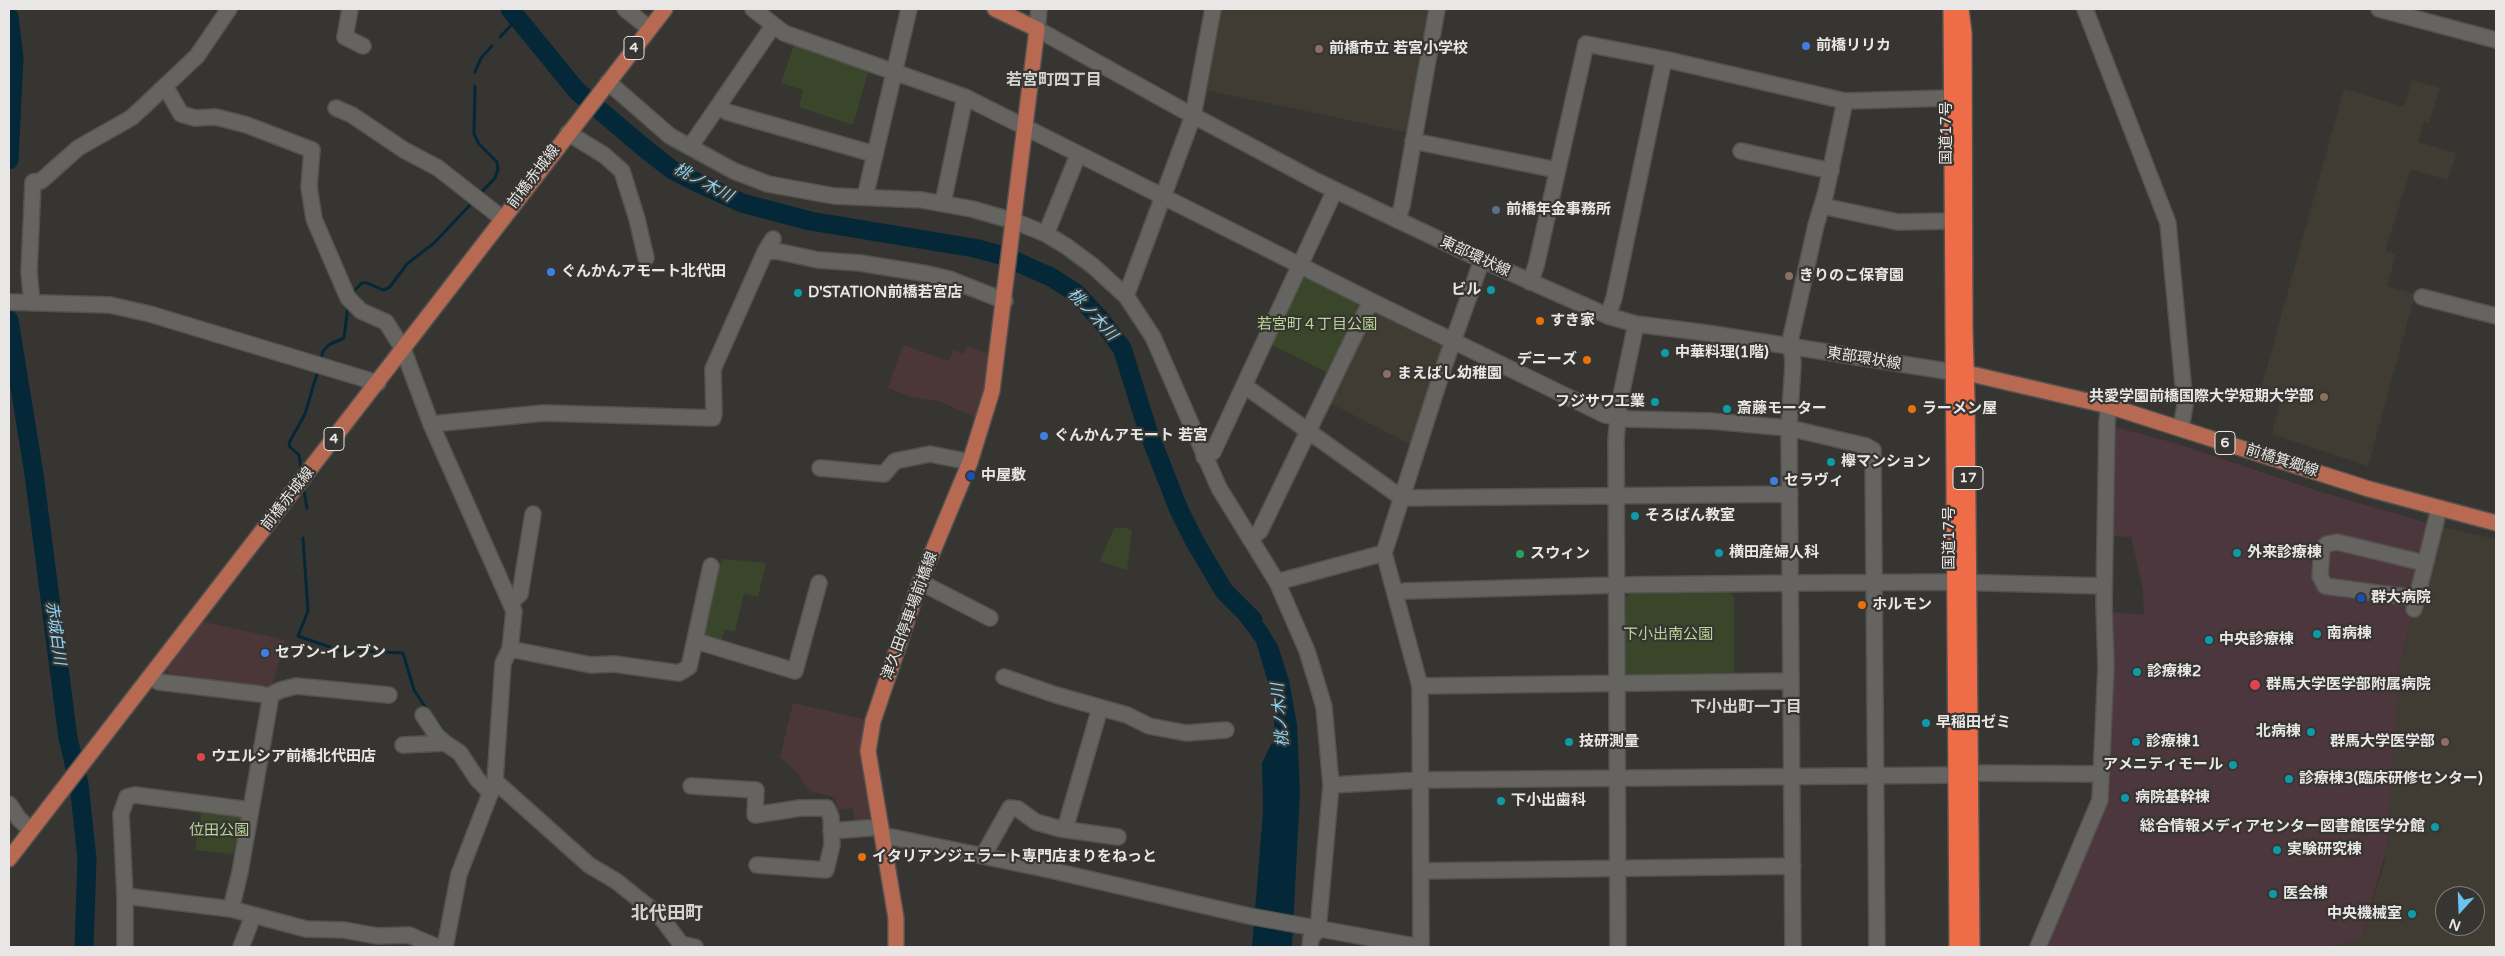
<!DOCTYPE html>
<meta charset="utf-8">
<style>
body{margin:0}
#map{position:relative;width:2505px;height:956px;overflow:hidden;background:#373532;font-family:"Varela Round",sans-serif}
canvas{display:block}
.frame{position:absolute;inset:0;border:10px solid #e8e7e5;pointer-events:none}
.north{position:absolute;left:2435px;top:886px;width:50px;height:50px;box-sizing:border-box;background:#373532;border:1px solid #7e7c7a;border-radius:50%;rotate:200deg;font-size:14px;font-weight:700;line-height:20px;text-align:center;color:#e8e7e5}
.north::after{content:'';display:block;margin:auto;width:18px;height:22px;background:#6ac3f1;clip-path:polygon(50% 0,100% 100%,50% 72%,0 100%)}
</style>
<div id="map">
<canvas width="2505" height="956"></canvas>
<div class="frame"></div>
<div class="north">N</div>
</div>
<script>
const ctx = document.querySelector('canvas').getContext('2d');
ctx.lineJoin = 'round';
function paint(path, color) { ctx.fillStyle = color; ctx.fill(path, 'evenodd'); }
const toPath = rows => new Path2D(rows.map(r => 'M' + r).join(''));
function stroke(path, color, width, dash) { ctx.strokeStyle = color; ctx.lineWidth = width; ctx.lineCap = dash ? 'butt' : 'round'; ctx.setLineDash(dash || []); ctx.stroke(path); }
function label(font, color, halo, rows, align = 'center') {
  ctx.font = font + ' "Varela Round","Noto Sans JP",sans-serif'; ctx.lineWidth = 4.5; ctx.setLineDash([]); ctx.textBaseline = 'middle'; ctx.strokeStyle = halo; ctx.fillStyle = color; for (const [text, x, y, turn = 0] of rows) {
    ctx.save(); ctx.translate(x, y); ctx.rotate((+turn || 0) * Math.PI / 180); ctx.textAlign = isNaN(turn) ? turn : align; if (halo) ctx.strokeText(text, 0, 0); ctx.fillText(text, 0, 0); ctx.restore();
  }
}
paint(toPath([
 [903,345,949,361,953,350,964,354,967,346,992,355,979,419,941,402,909,396,888,388],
 [201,621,285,640,272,686,251,686,168,673,167,669],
 [793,703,867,720,872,815,866,821,855,822,853,808,837,810,835,797,809,791,798,773,780,757]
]), '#4c3738');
paint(toPath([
 [1219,9,1433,9,1410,133,1205,90],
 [2412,80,2440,88,2429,123,2424,121,2418,142,2456,153,2448,180,2411,169,2385,251,2396,255,2387,286,2415,294,2368,466,2272,434,2280,402,2259,396,2344,89,2404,107],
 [1377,310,1439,340,1443,347,1412,445,1326,401,1371,311],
 [2434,525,2496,539,2496,947,2327,947,2361,939,2384,864,2389,831,2391,768,2400,664],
 [2445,896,2475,896,2475,926,2445,926]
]), '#403c33');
paint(toPath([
 [2114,427,2175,443,2318,491,2434,525,2400,664,2387,847,2361,939,2327,947,2044,947,2072,888,2106,802,2111,612,2144,615,2143,590,2131,537,2112,536]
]), '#4b373d');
paint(toPath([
 [795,42,869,69,853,125,799,107,803,90,781,83],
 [1308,276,1361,303,1364,309,1328,373,1274,346,1271,340,1301,278],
 [1121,527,1132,530,1127,570,1100,561,1114,528],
 [723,559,766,563,758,597,744,594,735,632,725,629,721,642,699,636,715,569],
 [1728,591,1734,597,1734,672,1729,677,1628,678,1624,674,1624,599,1629,594],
 [202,808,241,815,244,819,235,853,232,854,195,850]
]), '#39462a');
paint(toPath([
 [1219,593,1257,616,1266,626,1278,646,1289,680,1297,725,1300,792,1292,947,1252,947,1263,811,1262,763,1274,738,1274,702,1256,642]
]), '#042837');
stroke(toPath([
 [500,37,517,19],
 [475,72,481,58,492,46],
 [475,86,474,134,479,144,497,162,498,169,495,178,480,194],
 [353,292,362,283,367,283,383,290,389,288,407,264,434,243,470,205],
 [321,360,323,351,330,344,344,338,348,306],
 [301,468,299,455,289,446,290,441,305,414,318,370],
 [304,491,307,508],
 [303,538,308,611,298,636,338,650,403,653,414,690,428,711],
 [437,722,446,735]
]), '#042837', 3);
stroke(toPath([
 [510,9,577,91,643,147,671,169,690,179,742,203,810,221,974,248,1001,255,1051,277,1076,293,1100,319,1122,348,1148,431,1179,510,1195,542,1224,591,1253,620],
 [9,17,14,58,9,160],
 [9,320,34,474,68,738,79,784,87,859,84,947]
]), '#042837', 19);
const minor = toPath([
 [350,9,345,37,363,46],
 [625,9,649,28],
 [753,9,784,33,965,97,1371,301,1605,415,1628,419,1710,421,1789,428,1866,446,1873,450,1877,947],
 [1039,9,1037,29,1179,108,1316,181,1482,260,1608,316,1636,324,1707,333,1952,372],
 [2085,9,2168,223,2185,405,2181,428],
 [2379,9,2496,40],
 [608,82,670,136,734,171,768,184,834,196,922,200,972,209,1014,221,1046,234,1066,246,1093,266,1126,296,1153,337,1219,488,1277,582,1307,651,1319,690,1324,707,1331,785,1318,930,1311,938,1310,947],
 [165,86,181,114,195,118,216,117,247,125,312,150,309,187,314,219,348,298,361,311,386,322,403,349,431,424,514,611,510,649,503,663,495,781,459,874,445,947],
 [719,106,727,112,874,154],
 [336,108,352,115,404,150,438,168,503,219],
 [568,133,604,155,622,171,637,219,646,258],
 [1413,141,1557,170],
 [690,147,773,26],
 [1741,151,1831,171],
 [865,197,909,9],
 [943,203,965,97],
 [1822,206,1898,222,1951,221],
 [1397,220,1402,206,1437,9],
 [1046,234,1078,155],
 [765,252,776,251,818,260,860,263,928,274,949,279,1005,301],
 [1530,282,1536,266,1586,44,1664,59,1845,101,1950,98],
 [1126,296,1193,116,1213,9],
 [2422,297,2496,316],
 [9,302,110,305,150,314,378,383],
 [32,303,29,272,33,182,41,181,78,148,131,118,142,108,197,56,229,9],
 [1608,316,1614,298,1664,59],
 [1245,386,1402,498,1790,494],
 [431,424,544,413,713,418,714,414,713,369,765,252,773,239],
 [1204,457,1213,452,1335,190],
 [820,468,884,474,895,461,930,454,970,462],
 [1250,539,1260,531,1371,301],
 [920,582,990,618],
 [1277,582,1384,553],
 [1396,593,1405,591,1617,585,1790,583,1953,582,2104,586],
 [2415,598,2325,586,2320,576,2322,549,2327,544,2337,542,2424,563],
 [511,602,520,594,533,514],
 [2414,609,2439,509],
 [696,641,795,671,819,583],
 [510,649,591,665,614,664,679,673,689,667,711,566],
 [150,677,159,682,260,694,268,696,270,701,240,872,231,909],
 [1004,677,1056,695,1127,715,1149,726,1186,733,1226,730],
 [1420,686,1791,681],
 [268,696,281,690,296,686,389,695],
 [423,715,437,736,445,743],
 [403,745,445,743,460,753,477,779,491,793],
 [1971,773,2101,774],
 [495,781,589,865,616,881,660,916,681,944,695,947],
 [1331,785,1421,780,1955,775],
 [691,786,756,790,755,815,800,808,827,808,831,817,832,845,826,870,757,865],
 [9,804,19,819,31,830],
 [250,810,135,795,127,797,121,814,125,896,231,909,306,929,344,930,377,936,409,935,437,947],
 [1065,829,1100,708],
 [831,831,881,827],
 [882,835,1050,870,1249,916,1420,947],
 [983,856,1010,808,1018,809,1036,822,1061,829,1118,837],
 [1422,871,1793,866],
 [125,947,125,896],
 [241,947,253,916],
 [1421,947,1420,686,1384,553,1442,372,1482,260],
 [1618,947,1616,440,1619,405,1636,324],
 [1793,947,1789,428,1793,364,1791,337,1816,225,1826,192,1845,101],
 [2038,947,2100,800,2106,667,2104,603,2107,421,2109,406]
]);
const major = toPath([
 [1954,372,1967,373,2109,406,2369,489,2496,523],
 [9,859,665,9],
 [896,947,896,918,868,751,873,721,920,582,970,462,992,391,1037,29,995,9]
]);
const highway = toPath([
 [1951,9,1957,947],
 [1961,9,1964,33,1965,329,1967,400,1972,947]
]);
stroke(minor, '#53524f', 18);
stroke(major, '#53524f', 18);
stroke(highway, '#53524f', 18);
stroke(minor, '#666461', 15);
stroke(major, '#b86952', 15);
stroke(highway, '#ee6c48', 15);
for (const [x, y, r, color] of [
 [1806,46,5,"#3f7fe0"],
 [1319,49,5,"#8d6e63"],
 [1496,210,5,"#5c6f8a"],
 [551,272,5,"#3f7fe0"],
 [1789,276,5,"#8d6e63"],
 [1491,290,5,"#0f9aa8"],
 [798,293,5,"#0f9aa8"],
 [1540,321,5,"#e8710a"],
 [1665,353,5,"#0f9aa8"],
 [1587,360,5,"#e8710a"],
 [1387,374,5,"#8d6e63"],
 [2324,397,5,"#8d6e63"],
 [1655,402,5,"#0f9aa8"],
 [1727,409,5,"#0f9aa8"],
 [1912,409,5,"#e8710a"],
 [1044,436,5,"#3f7fe0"],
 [1831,462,5,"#0f9aa8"],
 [971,476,5,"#1a4fb4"],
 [1774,481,5,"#3f7fe0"],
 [1635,516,5,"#0f9aa8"],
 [1719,553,5,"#0f9aa8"],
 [2237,553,5,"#0f9aa8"],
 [1520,554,5,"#2e9e5b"],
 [2361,598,5,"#1a4fb4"],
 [1862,605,5,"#e8710a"],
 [2317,634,5,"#0f9aa8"],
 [2209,640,5,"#0f9aa8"],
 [265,653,5,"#3f7fe0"],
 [2137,672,5,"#0f9aa8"],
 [2255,685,6,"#e0444e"],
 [1926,723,5,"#0f9aa8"],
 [2311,732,5,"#0f9aa8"],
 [1569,742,5,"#0f9aa8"],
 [2136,742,5,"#0f9aa8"],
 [2445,742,5,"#8d6e63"],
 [201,757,5,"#e0444e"],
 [2233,765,5,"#0f9aa8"],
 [2289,779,5,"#0f9aa8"],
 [2125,798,5,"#0f9aa8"],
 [1501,801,5,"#0f9aa8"],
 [2435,827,5,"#0f9aa8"],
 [2277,850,5,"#0f9aa8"],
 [862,857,5,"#e8710a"],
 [2273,894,5,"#0f9aa8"],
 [2412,914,5,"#0f9aa8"]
]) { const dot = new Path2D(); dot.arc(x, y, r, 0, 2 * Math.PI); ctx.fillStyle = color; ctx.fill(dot); stroke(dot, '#373532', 2); }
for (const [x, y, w] of [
 [634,48,20],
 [334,439,20],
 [2225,443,20],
 [1968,478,30]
]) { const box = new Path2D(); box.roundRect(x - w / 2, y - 11.5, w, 23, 4); ctx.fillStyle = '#373532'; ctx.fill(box); stroke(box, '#e8e7e5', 1); }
label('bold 14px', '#e8e7e5', null, [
 ["4",634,48],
 ["4",334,439],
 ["6",2225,443],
 ["17",1968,478]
]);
label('bold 15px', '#e8e7e5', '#373532', [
 ["前橋リリカ",1816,46],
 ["前橋市立 若宮小学校",1329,49],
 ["前橋年金事務所",1506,210],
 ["ぐんかんアモート北代田",561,272],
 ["きりのこ保育園",1799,276],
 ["ビル",1481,290,"right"],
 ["D'STATION前橋若宮店",808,293],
 ["すき家",1550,321],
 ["中華料理(1階)",1675,353],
 ["デニーズ",1577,360,"right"],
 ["まえばし幼稚園",1397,374],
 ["共愛学園前橋国際大学短期大学部",2314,397,"right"],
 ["フジサワ工業",1645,402,"right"],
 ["斎藤モーター",1737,409],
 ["ラーメン屋",1922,409],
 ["ぐんかんアモート 若宮",1054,436],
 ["欅マンション",1841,462],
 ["中屋敷",981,476],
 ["セラヴィ",1784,481],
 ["そろばん教室",1645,516],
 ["横田産婦人科",1729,553],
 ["外来診療棟",2247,553],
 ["スウィン",1530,554],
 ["群大病院",2371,598],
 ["ホルモン",1872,605],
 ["南病棟",2327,634],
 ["中央診療棟",2219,640],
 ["セブン-イレブン",275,653],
 ["診療棟2",2147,672],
 ["群馬大学医学部附属病院",2266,685],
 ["早稲田ゼミ",1936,723],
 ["北病棟",2301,732,"right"],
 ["技研測量",1579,742],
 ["診療棟1",2146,742],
 ["群馬大学医学部",2435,742,"right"],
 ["ウエルシア前橋北代田店",211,757],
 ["アメニティモール",2223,765,"right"],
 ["診療棟3(臨床研修センター)",2299,779],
 ["病院基幹棟",2135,798],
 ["下小出歯科",1511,801],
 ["総合情報メディアセンター図書館医学分館",2425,827,"right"],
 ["実験研究棟",2287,850],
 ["イタリアンジェラート専門店まりをねっと",872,857],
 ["医会棟",2283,894],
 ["中央機械室",2402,914,"right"]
], 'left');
label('15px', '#e8e7e5', '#373532', [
 ["国道17号",1947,133,-90],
 ["前橋赤城線",534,177,-53],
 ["東部環状線",1475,257,25],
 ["東部環状線",1864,359,9],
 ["前橋箕郷線",2282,461,18],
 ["前橋赤城線",288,499,-52],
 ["国道17号",1950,538,-90],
 ["津久田停車場前橋線",910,616,-70]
]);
label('15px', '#bad797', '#373532', [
 ["若宮町４丁目公園",1317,325],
 ["下小出南公園",1668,635],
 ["位田公園",219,831]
]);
label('bold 16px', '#d5d3ce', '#373532', [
 ["若宮町四丁目",1054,81],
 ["下小出町一丁目",1746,708]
]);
label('italic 16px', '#8bd6fa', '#373532', [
 ["桃ノ木川",703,183,28],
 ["桃ノ木川",1092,315,47],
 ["赤城白川",55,633,82],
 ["桃ノ木川",1281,715,-95]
]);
label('bold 18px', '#d5d3ce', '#373532', [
 ["北代田町",667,914]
]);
</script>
